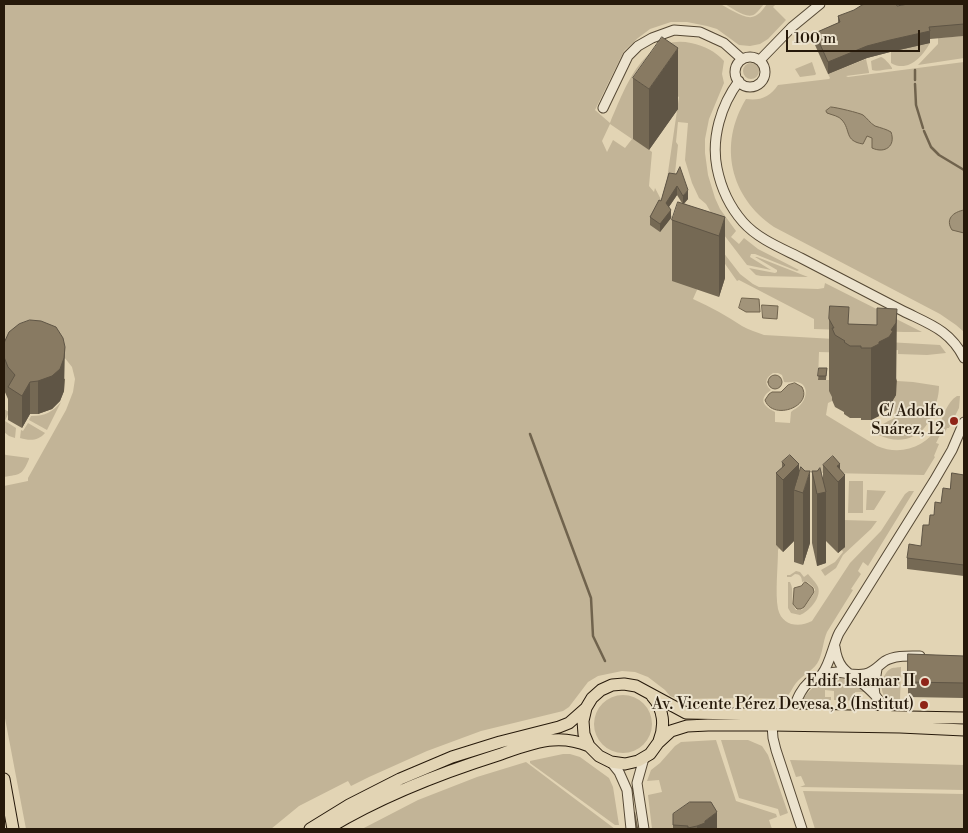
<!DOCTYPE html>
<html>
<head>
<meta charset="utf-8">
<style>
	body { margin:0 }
	#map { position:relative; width:968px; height:833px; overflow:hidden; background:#e2d4b4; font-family:"Libre Bodoni",serif }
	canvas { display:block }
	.frame { position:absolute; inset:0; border:5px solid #26190a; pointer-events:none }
	.scale { position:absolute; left:786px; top:30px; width:134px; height:22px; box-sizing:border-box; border:2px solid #26190a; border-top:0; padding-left:6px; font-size:15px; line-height:18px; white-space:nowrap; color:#26190a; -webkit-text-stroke:4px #ece3ce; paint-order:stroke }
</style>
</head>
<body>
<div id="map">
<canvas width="968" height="833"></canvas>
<div class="frame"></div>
<div class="scale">100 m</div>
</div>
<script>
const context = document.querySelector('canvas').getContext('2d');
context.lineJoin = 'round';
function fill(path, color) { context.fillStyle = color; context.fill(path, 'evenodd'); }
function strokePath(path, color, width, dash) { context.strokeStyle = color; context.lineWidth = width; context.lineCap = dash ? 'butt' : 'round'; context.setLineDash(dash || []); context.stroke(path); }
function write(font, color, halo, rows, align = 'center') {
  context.font = font + ' "Libre Bodoni",serif'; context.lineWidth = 4; context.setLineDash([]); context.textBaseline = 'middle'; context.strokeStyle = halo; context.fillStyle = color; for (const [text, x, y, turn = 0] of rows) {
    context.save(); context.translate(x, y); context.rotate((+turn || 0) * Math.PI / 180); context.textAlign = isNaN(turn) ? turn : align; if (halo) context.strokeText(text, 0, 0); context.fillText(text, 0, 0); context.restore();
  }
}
const green = new Path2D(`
	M4 4H720C729 8 746 21 755 16 760 14 764 8 767 4H776L773 7 786 20 768 39 760 44 750 46 739 45 717 29 707 26 687 22H671L650 29 638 38 624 51 595 110 610 123C625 89 643 33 691 43 705 46 715 51 724 61L722 74 724 83 709 119 705 139V153L708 175 715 198 720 209 736 231 731 237 739 244 744 238 758 249 799 270 797 271 755 254H751L750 257 771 270 747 265 711 218 710 211 706 204 699 198 692 183 685 160 688 123 678 122 676 142 678 145 675 173 679 177 669 181 667 179 679 97 661 86 633 138 652 152 649 186 654 192 655 188 667 211 677 222 697 290 693 299C711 307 727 316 742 326 749 330 757 332 764 335L940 345 946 353 927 355 898 354V350L856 353 819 352 818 380H830L834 400 828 403 826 415 877 446C900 456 926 448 939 425 944 415 947 402 957 396H960L959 408 949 428H947L944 435 941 433 936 443 939 444 934 456 935 457 924 475 781 472 780 517 776 545 779 548 778 550C778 567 775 593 778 609 782 626 799 628 812 621L850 563 881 531 905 494 909 491H914L868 566 863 562 858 571 861 574 851 589 853 590 827 632C823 641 823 651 819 660 815 670 802 675 796 683 792 688 790 695 784 699L747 698 678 699 670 696 665 690 648 677 635 672 622 671 598 676 588 682 569 707 563 711 481 731 427 751 369 777 351 786 348 781 299 806 271 829H26L4 713V486L28 481V478L66 410 73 392 75 379 72 367 64 357 32 342 4 353ZM610 124 632 139 625 148 613 140 607 152 602 141ZM773 373H778L782 375 784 382C789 383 796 380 800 383 809 387 806 399 801 404 798 408 794 409 791 412L790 423 775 422V412C763 406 758 399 771 390 764 384 765 378 773 373Z
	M725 4H764C761 7 759 11 755 14 747 20 732 8 725 4Z
	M964 36V58L918 65 938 44V38Z
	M930 43C922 57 908 73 891 63V51Z
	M881 57C884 58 890 64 892 68V69C886 69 877 72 872 70L871 61Z
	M866 59 869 72V73L846 76 848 77 964 62V332L956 325 940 314 774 227C730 197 718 145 746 99 760 101 770 97 778 85L829 79 830 78 828 74Z
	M812 62 816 74 815 75 800 77 795 69Z
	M743 71a8 8 0 1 1 16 0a8 8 0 1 1-16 0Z
	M685 203 740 274 753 284 759 287 818 289 824 288 825 283 922 332H904L814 329V319L739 280 737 281 683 204Z
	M755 257H757L808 277 761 276 756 275 749 268 775 273 777 272V270Z
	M897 381 913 382 939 386C939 395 937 401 934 409 931 415 930 421 925 427 914 441 895 443 879 435 876 425 886 423 894 418L895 405 891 402 896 390Z
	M61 402 47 430 29 420 31 416C46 416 52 412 61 402Z
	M4 409 9 412 5 421 16 428 15 438 9 436 4 432Z
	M28 423 45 433C38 441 30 441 20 438L21 430 23 431Z
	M4 454 6 455 29 458V459C22 476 20 474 4 477Z
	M849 481H863V513H848Z
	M867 490 886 491 874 510H866Z
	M843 520 877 521 871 529 843 555 836 568 825 576 821 570 835 562 843 552 842 550Z
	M796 571 800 572 804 577 808 574C811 578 816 582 818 587 822 598 808 612 800 615L791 613 788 608V582H790C795 591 789 601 796 610H802L815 592V589L809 583 805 581 802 582C802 577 800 574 795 574L791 577H787V575H790Z
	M901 667 900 701C896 701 891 701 888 699 877 693 882 672 892 668 893 668 900 667 901 667Z
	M840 678C852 682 857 682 865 692H855V698H861V701L834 700V691L825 690V697H831V700L803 699C814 684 821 680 840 678Z
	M594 724a29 29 0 1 1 58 0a29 29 0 1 1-58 0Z
	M716 740 736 801 776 814 777 817 769 820 772 829H652L648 795 662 792 659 780 647 781 651 770 660 763 675 746 681 742Z
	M721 740H748L762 746 768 755 788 813 780 816 778 809 739 798Z
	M563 754H570L580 757 609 778 613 787 619 825H615L530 763V761Z
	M790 760 964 765V790L800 787 805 785 801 776 796 777Z
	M526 762 615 829H362L418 800 477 777Z
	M803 791 964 794V829H815Z`);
const water = new Path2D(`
	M831 107C835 107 860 113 863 115 867 118 870 123 875 126 881 128 886 129 891 132 896 146 885 154 872 148V138L867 136 863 144C844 141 851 130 842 120 839 116 832 115 827 113L826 111Z
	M964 210V233L952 230C945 219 953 212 964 210Z
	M742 298 759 299 760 312H746L739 308Z
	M762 305 778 306 777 319 763 318Z
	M768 382a7 7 0 1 1 14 0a7 7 0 1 1-14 0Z
	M795 383 802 387C813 407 772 421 765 400L769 394 772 392H781L788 385Z
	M805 582 807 583 813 588 814 592 804 607 801 609H797L793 604 794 589V588L801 586Z`);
const stream = new Path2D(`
	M915 80V70
	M915 84 916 105 923 128
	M924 131 931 147 939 155 964 170
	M530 434 591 598 593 636 605 661
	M634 813 637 829`);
const minor = new Path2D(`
	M735 72a15 15 0 1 1 30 0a15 15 0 1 1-30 0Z
	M760 60 792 27 820 4
	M739 81C721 105 711 138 717 168 721 188 729 206 743 222 758 239 781 248 801 258 835 276 869 293 903 311 929 324 950 330 964 358
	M603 108 628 56 638 46 652 38 674 30 700 32 724 43 742 59
	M835 647C838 669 847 672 863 684 867 687 871 691 875 695
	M877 669 874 687 875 695 884 707 889 717
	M821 675C826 674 832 672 837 672 847 673 855 676 865 674 874 672 878 666 885 661 895 655 909 656 920 656
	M791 714C796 703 799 691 808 683 812 679 819 678 822 674 830 664 833 645 839 633L934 481 952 450 964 422
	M772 725 773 738 776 750 802 829
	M611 762 619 772 627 790 631 829
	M644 829 637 783 644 758`);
const major = new Path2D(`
	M652 696C664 709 665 726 659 741
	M586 708 583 721 584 734 589 746 599 756 611 762 625 764 638 761 650 754 658 743 671 731 687 726 708 725H772L900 727 964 730
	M4 779 13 829
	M310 829 349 805 400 779 452 757 500 742 559 727 569 723 586 708 592 698 601 690 612 685 624 684 636 686 686 713 964 718
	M327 829C381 796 438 774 498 755 515 749 535 741 553 740 566 739 577 741 589 746`);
const wall = new Path2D(`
	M964 4V36L930 39V43L890 52 867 58 828 74 815 45V33L838 23V16L897 6Z
	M633 78 678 109 649 150 633 139Z
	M669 173 688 199 684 204 725 217V278L719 297 672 281V220L682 203 677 195 669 207 671 218 660 232 650 225V217L661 201Z
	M829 319 849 324 877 325 897 381 896 395 893 400V403L889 409 879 414V416L871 420H861V418H850L844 414V412L835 407 832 400V397L829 391Z
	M4 357 65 379 64 391 60 401 52 409 38 414H30L22 428 8 420V399L4 390Z
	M819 368H827L826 380H818Z
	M782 462 799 474 801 467 810 543 803 565 794 562V541L783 552 776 545V473L782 468Z
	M823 465 840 470 845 547 838 553 826 541V563L817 566 812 543V471L823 478Z
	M964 475V576L907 569V558L921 546 929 525 941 503 950 489Z
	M908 654 964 656V698L908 697Z
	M673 814 717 829H673Z`);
const shadedWall = new Path2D(`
	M930 31V43L890 52 867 58 828 74V62L867 46 890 40Z
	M678 48V109L649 150V89Z
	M677 186V195L666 211V203Z
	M688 190V199L683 204V196Z
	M671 210V218L660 232V224Z
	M725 217V278L719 297V236Z
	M897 309 896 395 893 400V403L889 409 879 414V416L871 420V348L879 342 891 330Z
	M65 347 64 391 60 401 52 409 38 414V381Z
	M30 382V414L22 428V396Z
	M799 464V492L794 490V541L783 552V480Z
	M840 464V480L845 475V547L838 553V482L837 466Z
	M810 471V543L803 565V493Z
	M826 492V563L817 566V494Z
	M717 812V829H697V826L705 821Z`);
const building = new Path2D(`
	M867 4H897V6L908 4H964V24L929 27 930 31 890 40 867 46 828 62 815 33 840 22 838 16 854 10 862 5Z
	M662 37 678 48 649 89 633 78Z
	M680 167 688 190 683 196 677 186 666 203 671 210 660 224 650 217 659 200 661 201 669 173 676 174Z
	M678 202 725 217 719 236 672 220Z
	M830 306 849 307 848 324 877 325V308L897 309 896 323 891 330 893 331 889 337 879 342V344L871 348H861V346H850L844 342 845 341 835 335 832 328H834L829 319Z
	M30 320 41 321 56 327 63 338 65 347 64 358 60 369 52 376 38 381 30 382 22 396 8 387 15 375 8 367 4 357V343L9 332 19 324Z
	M819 368H827L826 376H818Z
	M790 455 799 464 783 480 776 473 785 465 782 462Z
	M833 456 840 464 837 466 845 475 838 482 823 465Z
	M801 467 805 471H810L803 493 794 490Z
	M820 468 826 492 817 494 812 471H817Z
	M952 473 964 475V565L907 558 909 544 921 546 923 525H929L930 515H934L935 502 941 503 943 488 950 489Z
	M908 654 964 656V683L908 682Z
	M690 802H711L717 812 705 821V823L697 826 688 828V826L673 825V814Z`);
const markers = [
	[954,421,5,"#8f2418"],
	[925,682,5,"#8f2418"],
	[924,705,5,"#8f2418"]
];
const poiNames = [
	["C/ Adolfo",944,412],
	["Suárez, 12",944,430],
	["Edif. Islamar II",915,682],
	["Av. Vicente Pérez Devesa, 8 (Institut)",914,705]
];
fill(green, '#c2b497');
fill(water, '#a2947a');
strokePath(water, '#70634d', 1);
strokePath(stream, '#70634d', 2.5);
strokePath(minor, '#554834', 11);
strokePath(major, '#26190a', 13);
strokePath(minor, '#ece3ce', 9);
strokePath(major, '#e2d4b4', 11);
fill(wall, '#756954');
fill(shadedWall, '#5f5545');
fill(building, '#887a62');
strokePath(building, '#5f5545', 1);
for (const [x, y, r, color] of markers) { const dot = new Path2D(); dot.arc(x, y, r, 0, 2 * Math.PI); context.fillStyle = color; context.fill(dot); strokePath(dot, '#ece3ce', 2); }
write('16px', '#26190a', '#ece3ce', poiNames, 'right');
</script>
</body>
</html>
